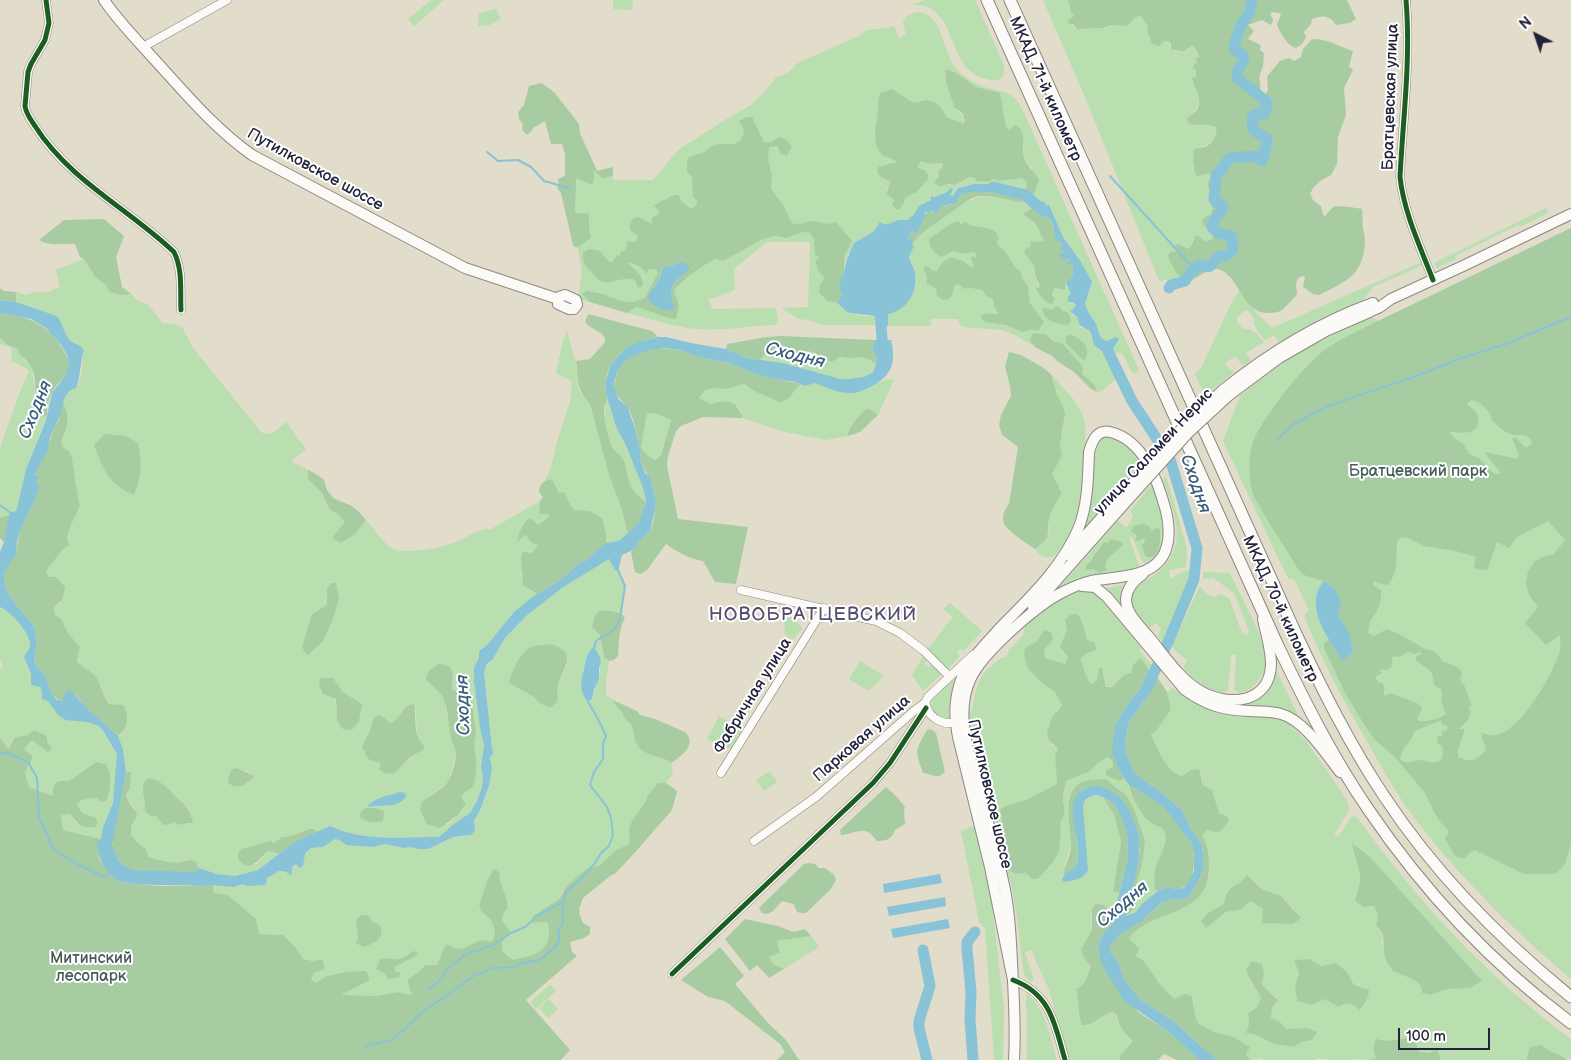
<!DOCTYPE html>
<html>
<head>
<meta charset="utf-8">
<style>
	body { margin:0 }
	#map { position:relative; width:1571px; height:1060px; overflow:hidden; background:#e2dcca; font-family:"Balsamiq Sans",sans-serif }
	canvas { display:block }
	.north { position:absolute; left:1511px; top:10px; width:50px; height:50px; -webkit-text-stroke:4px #fff; paint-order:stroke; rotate:319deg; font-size:14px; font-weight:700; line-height:20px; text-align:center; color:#22223b }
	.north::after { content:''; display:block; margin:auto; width:18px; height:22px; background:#22223b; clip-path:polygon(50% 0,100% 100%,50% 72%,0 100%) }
	.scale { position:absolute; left:1398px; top:1028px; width:92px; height:22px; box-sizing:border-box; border:2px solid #22223b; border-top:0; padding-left:6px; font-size:15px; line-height:18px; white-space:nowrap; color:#22223b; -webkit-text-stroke:4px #fff; paint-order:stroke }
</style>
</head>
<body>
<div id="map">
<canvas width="1571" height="1060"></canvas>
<div class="north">N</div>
<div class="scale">100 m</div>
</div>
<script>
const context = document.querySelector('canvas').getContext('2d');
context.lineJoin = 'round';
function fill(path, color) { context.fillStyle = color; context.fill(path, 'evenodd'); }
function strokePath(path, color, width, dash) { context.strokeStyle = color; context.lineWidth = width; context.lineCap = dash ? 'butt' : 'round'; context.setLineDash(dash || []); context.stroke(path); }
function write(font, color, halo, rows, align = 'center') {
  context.font = font + ' "Balsamiq Sans",sans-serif'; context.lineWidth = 4; context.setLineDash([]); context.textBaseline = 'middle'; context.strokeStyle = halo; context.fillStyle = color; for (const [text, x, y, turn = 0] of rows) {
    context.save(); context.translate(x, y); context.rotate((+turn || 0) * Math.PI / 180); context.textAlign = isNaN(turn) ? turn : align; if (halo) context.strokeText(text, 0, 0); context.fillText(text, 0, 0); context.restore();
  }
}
const green = new Path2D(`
	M431 0H444L414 26 408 19Z
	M613 0H633L632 10 613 9Z
	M924 0H975L1004 65C1005 71 1005 78 997 80 992 81 986 79 982 78 953 66 956 34 937 13 930 6 922 5 912 5Z
	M1043 0H1068L1070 8 1075 16 1068 21 1077 29 1103 28 1111 25 1125 26 1130 24 1134 18 1142 16 1149 26V40L1169 41 1171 50C1180 53 1184 51 1190 46 1203 52 1196 66 1196 77H1192C1194 91 1207 103 1191 114L1192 125C1203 126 1204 122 1216 127 1219 141 1204 147 1193 150L1194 161 1193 167 1197 175 1210 173 1211 177 1207 184C1213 194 1215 202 1211 214L1205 217 1206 228 1211 232 1213 237 1211 240 1205 241 1193 239 1191 246 1188 249 1179 244 1175 245 1178 252 1171 262 1180 276 1173 279 1159 281 1087 102Z
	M496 9 501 19 490 25 478 26 479 13Z
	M918 12C944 14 942 53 957 70 967 80 982 87 995 90 1001 91 1008 92 1013 97 1018 101 1021 107 1024 113L1139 370 1133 374 1122 353H1114V346L1119 340 1104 341C1099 335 1098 328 1095 322 1091 316 1087 311 1085 304L1091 286 1090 279 1081 262 1063 237 1048 205 1047 207 1044 201 1034 203 1035 206 1023 214 1036 224 1044 241 1038 242 1032 241 1031 246 1025 249C1026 257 1033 260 1035 267 1037 274 1034 278 1040 286L1036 288 1041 297H1054L1052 292 1056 288 1060 290 1065 289 1066 282 1068 283 1071 294 1068 296V302H1073L1076 305 1074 308 1071 310 1072 314 1077 317 1080 327 1090 331 1091 338 1096 347 1105 355 1117 378 1102 391 1097 392V390L1082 372 1081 364 1062 343 1053 341 1050 337 1042 333 1037 334 1032 343 1035 347 1015 335 1002 330 963 327 960 325 958 319H931V325L927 326H888V314C904 304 924 291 914 268 913 264 910 262 909 257L914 246 912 244C923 230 967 196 985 196 1000 195 1015 201 1031 199L1035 191 1032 168 1025 160 1023 156 1024 146 1012 127 1009 130 1006 127 1001 101 969 83 953 72 947 70C942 84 949 88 954 100 955 103 956 109 958 111 961 115 963 115 965 121L963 124 947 117 940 106 926 100 914 103 892 89 890 158 897 162 895 164 887 180 890 183 886 190 887 195 894 200 897 209 902 206 905 198 917 192 925 183 916 168 921 161 935 164 943 163 942 168 938 173 936 184 955 185 969 177 975 178 980 182H988L995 179 1021 178 1026 181 1027 186C1022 194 1016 191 1008 190L1007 186C993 184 970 182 958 188L954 196 950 195V193L952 190H947L945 193 935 197 932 196 931 200 908 220H899L888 225 878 224 873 232 848 255V260L846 262 844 234 836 222C823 226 823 222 812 221 803 220 805 226 792 223L790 218 657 271 658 273 641 308 651 310 667 318 679 306 674 290C687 277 699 267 716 259L723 261 763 239 776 236H794L803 232 811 233 814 239 815 255 819 256 815 261 819 272 825 278 831 302C840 303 841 309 848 312 854 315 870 317 877 316L876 325H822L808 320 799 319 781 308 808 307 810 242H767L734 269 735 290 708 300 713 309 776 308 778 321 775 325C748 326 723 331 696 329 673 327 649 318 627 313L628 312 578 299 582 272 574 227V175L593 161 597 171 613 167V180H653L678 150 736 113C753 107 766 91 777 76 786 76 790 71 796 64L863 34 864 31C876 27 881 31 894 26L899 38 906 35 903 22C907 16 910 13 918 12ZM954 222C969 228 983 226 998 234L999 238 997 242 999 246 1006 252 1015 267 1021 272 1022 278 1028 286 1030 303 1044 322 1038 331 1031 330 1022 332 1012 327 1000 324 986 313 999 314 994 307V300L985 295 982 290 970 288 964 289 959 284 954 286 953 289H936L926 283 927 277 923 270 937 271 951 257 971 268 975 266 971 257 977 259 974 251 964 254 953 251 938 255 929 246V238C938 234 947 229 954 222ZM1044 307 1048 310C1054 310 1058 305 1063 311L1055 323 1046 318Z
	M1546 208 1548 213 1520 227 1518 225 1455 256 1456 259 1437 268 1434 263Z
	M1571 218V221L1439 283V282Z
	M1571 228V979C1525 940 1481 898 1441 851 1423 829 1404 806 1390 781 1382 769 1376 757 1369 745 1345 703 1322 661 1304 616L1309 610 1294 579H1289L1279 560 1223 441 1240 396 1262 378 1300 351 1371 317 1379 321Z
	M84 259 96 278 106 285 115 295 131 294 138 301 149 305 162 323 174 324 182 327 193 348 262 433 271 434 286 422 306 449 291 461 308 470V479L322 493 330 510 339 515 356 533 366 520C373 528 384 544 393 549 406 555 446 547 459 541 469 536 479 528 491 529L540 501V504L550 513 549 517 538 525 528 518 518 541 526 535 538 545 522 570 521 577 530 591 537 594 514 612 487 645 481 650 479 658 474 667V682L480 728 484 745 481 767 483 776 482 787 477 801 470 813 455 823 439 837C404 837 363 842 330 826L317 832 314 829H309L291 836 282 837 274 843 238 858 245 865H255L269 851 279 854 258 870 235 876 215 875 214 873 199 868V865L186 860C179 863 154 862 149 856 142 849 138 841 131 835 133 826 134 817 134 807 121 798 129 796 130 785 130 780 130 777 131 772H126L123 749 118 736 121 735 122 705 109 704C102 696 103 685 96 677 90 671 82 668 77 661L80 647C76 643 70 635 67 631 62 623 65 621 55 615L54 608 60 603 46 571 63 548 69 545 67 538 71 525 80 506 76 485 72 457 69 451 63 447 61 441C68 429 71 414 62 402 64 399 65 395 68 392 71 389 75 389 77 385 84 375 81 362 84 350 80 344 76 345 71 341 64 335 63 323 57 316L16 302V292L26 295 36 292H49L53 289 60 288 56 270ZM339 599 333 619 323 641 312 614ZM439 663 453 674 452 689 467 695 476 735 474 745 476 759V774L475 782 472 788 466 791 461 797 466 803 458 815 447 825 422 802 447 783 450 777 456 753 451 738 450 723 447 716 445 701 429 672ZM333 678 343 692 362 704 337 721ZM403 709 416 710 417 736 420 742 415 753 405 762 402 767 368 759 362 747 370 730 374 717 380 715 391 723C398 720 400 717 403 709ZM246 771 254 775 246 785 228 779 230 774ZM149 778C165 780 168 792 178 799 182 802 184 803 187 807 189 810 190 815 192 818L188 823 179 825 175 822 166 825C162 821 159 817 153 815 150 814 148 814 146 811 144 808 146 803 145 799 142 791 141 783 149 778Z
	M1422 262 1423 265 1373 287 1363 300 1330 314 1279 342 1274 335 1265 340 1256 329 1257 328 1254 325V318L1248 311H1244L1237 317V322L1243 329H1250L1253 332 1254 331 1264 342 1246 353 1251 360 1243 366 1235 356 1225 363 1230 370 1235 371 1205 396 1195 374 1202 366 1228 310 1239 290H1240L1257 314 1272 328Z
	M567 331 576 364 578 388 583 396 590 404 609 475 622 510 628 534C621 540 615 542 606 543V533L590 511 574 510 570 504 568 499 559 493 552 479 545 481 551 467 557 442 570 401 572 381 556 373 562 344Z
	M0 338 8 345 18 349 23 359 31 366 37 399 35 405 39 417 47 415 27 466 16 511 10 513 9 516H5L0 518V448L18 397 29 370 12 361 11 348 0 344Z
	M776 350 794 357 803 351 813 352 821 358 860 357 870 360 876 364C866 394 812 372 791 365 781 362 770 361 760 360L767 352Z
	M1051 374C1062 387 1078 401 1083 417 1089 435 1082 494 1077 513 1072 528 1055 577 1035 549L1040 546 1049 532 1048 522 1051 512 1062 493 1052 474 1062 456 1060 445 1064 424 1062 404 1057 395Z
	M891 379 894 380 878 415 868 408C861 412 849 428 848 436L826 440 781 431 743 418 739 408 721 401 711 404 699 398 705 390 715 388 725 389 745 384C758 396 772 397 789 398L800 384 805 386 815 383C831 390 848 397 865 389 875 385 881 380 891 379Z
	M607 399C610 409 613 420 617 429 628 452 642 476 646 502 626 486 631 484 625 463 623 457 615 454 612 448 606 437 602 411 607 399Z
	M647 413 658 414 671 420 661 455 655 460 647 455 641 446Z
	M1105 436C1119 439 1134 449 1141 462L1084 529 1097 443 1099 439Z
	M1166 476 1187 548 1186 567 1169 570 1170 579 1182 572 1190 571 1188 581 1162 642 1158 636 1161 629 1156 623 1150 628C1144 622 1137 615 1133 607 1124 586 1146 582 1157 573 1166 566 1173 555 1176 544 1180 522 1169 499 1163 479Z
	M1152 484C1159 506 1172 535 1157 556 1154 560 1150 563 1144 563L1142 561 1132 536 1129 538 1139 565 1135 571 1073 582 1059 588 1118 521 1125 527H1127L1133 517 1130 511ZM1137 525 1150 529 1152 531 1155 530 1160 532 1161 537 1144 552 1143 543 1145 541 1144 538 1135 537 1137 535ZM1112 539 1122 542 1113 554 1108 558 1105 567 1094 569 1089 563 1091 561 1099 547Z
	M609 559 617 572H618C629 587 622 597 621 613L617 611 595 616 592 627 600 635 604 657 609 661 606 680V695L613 700 615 705 622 712 624 718 632 725 635 741 651 755 667 760 671 763 673 773 666 783H658L648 795 645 802 632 821 630 844 616 850 600 865 585 870 562 892 559 899 533 916V923L547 922C552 933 548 947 537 953 530 957 521 957 514 960L507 956 502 950V942L507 938C504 926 499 918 508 908 508 899 503 888 499 880L489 875 486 890 479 905C482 915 488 915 492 922 494 926 495 932 495 936L491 942 461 949H453L447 945 443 950 437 965H425L420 971 407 980 413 995 398 992 376 996 340 995 370 980 366 972H346L326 976 315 983 311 979 314 973 313 961 303 959 296 948 283 935 259 934 214 893 213 885 242 884 247 886 265 884 267 878 279 871H284L286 873H292V868L297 865 311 848 323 847 335 839 351 844 373 847 385 844 401 848 411 846 419 849 430 848 453 837 467 836 475 831C472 817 483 806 487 794 492 779 492 772 490 758L494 753 492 749 484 672 485 669 500 648 505 638 526 616 562 588ZM550 644 567 665 558 686V694L550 708 539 703 534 697 509 683 514 668 522 654 534 646H542ZM596 652 600 657V673L592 699 582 676 585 665ZM368 916 373 922 380 925 356 943 358 936 356 920ZM409 953 414 957 394 967 396 972 388 979 385 974V958C394 960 403 961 409 953Z
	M1203 572 1230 573C1241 597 1261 630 1265 655 1268 673 1255 690 1239 693L1234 689 1236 655H1231L1228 690 1223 693C1206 690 1194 680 1183 668L1187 660 1177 652 1172 646 1200 586C1204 592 1207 595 1215 597L1220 594 1229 598 1242 633 1247 635 1249 631 1234 593 1213 578 1203 579Z
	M1123 585 1121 593V607L1106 588Z
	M1084 590H1091L1108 603 1142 648 1139 650 1153 667 1150 672 1141 659C1134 669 1120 686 1107 687L1102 668 1097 681 1091 684C1085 677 1084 668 1080 659L1086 654 1096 650 1087 640 1081 619 1067 624 1066 636 1060 647 1068 657 1065 664 1045 658 1044 651 1049 645 1044 630 1037 641 1031 644 1028 669 1043 684 1055 692 1062 705 1059 711 1053 715 1052 745 1058 749 1055 755 1057 784 1026 800 1005 806 1000 811 1008 861 1016 874 1026 873 1032 879 1043 873 1053 862 1061 833 1060 824 1065 813 1063 801 1064 790 1066 781 1089 772 1098 763 1108 757 1113 763 1119 781 1124 779 1129 785 1130 792 1137 804 1149 821 1162 827 1165 833V848L1158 861 1155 890H1159L1142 904 1136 912 1126 916 1137 899 1135 889 1142 865 1145 841 1116 786 1069 797V817L1071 846 1064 866 1088 870 1082 806C1087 796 1093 794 1103 797L1114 815 1121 841 1113 890 1119 893 1114 922 1109 918 1091 916 1092 930 1081 949 1083 956 1091 967C1085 978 1089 983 1076 990 1081 1001 1077 1013 1082 1024 1096 1025 1101 1014 1113 1012L1117 1015V1022L1134 1041 1120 1056V1060H1069L1049 990 1031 950 1025 952 1034 980 1031 982 1024 975C1019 939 1016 886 1001 854L970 742 967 711 972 710C974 698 977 680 986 671 991 666 997 662 1002 657L1004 658 1009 653 1008 651 1023 635 1025 626 1047 605 1072 593Z
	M950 603 982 631 964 651 960 649 957 653 960 656 948 669 927 650 953 617 943 609Z
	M0 607C10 611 28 630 30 643 31 649 26 652 24 657L31 674V684L34 686 40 687 42 692V699L48 700 58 715 65 719 87 722 99 726 116 752 118 757 113 803 103 827 101 839 63 830 61 815 70 814 76 823 96 818 83 813 77 806C80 794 96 798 106 801L111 787 106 764 96 762 69 781 60 780 54 796 29 787 25 772 23 749 32 740 48 751 52 748 47 741 28 735 15 737 7 749 0 738V668L3 666 0 660Z
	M787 614 803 628 792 640 785 634 784 617Z
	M924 655 926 661 925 664 929 667 931 665 942 674 923 691 912 675Z
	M860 661 884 676 868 691 849 679Z
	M1276 670 1299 717C1283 707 1265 706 1246 706 1264 696 1271 693 1276 670Z
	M954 677 949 705V718C943 718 939 718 935 713 924 698 945 685 954 677Z
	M1173 688 1196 703 1221 714 1266 717 1279 719 1288 723 1306 741 1347 800 1349 810 1334 835 1338 837 1352 816 1357 817C1417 901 1488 978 1571 1039V1060C1568 1059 1564 1056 1560 1055 1549 1050 1538 1054 1526 1056V1060H1441L1437 1048 1429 1053 1419 1052 1406 1038 1386 1041 1376 1058 1370 1060 1356 1059 1355 1060H1330L1318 1058 1317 1060H1263L1261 1058 1251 1060 1246 1055 1250 1047 1234 1037 1214 1032 1198 1023 1195 1015 1192 996 1185 994 1174 999 1159 983 1144 961 1136 955 1129 938C1156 906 1212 919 1209 861 1208 853 1208 842 1202 836L1207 830 1220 833 1227 816 1219 813 1212 791 1203 785 1202 776 1191 770 1182 776C1166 773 1157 747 1151 734L1171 709 1167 692ZM1352 843 1370 857 1481 982 1470 988 1450 989 1440 991 1431 995 1422 993 1420 984 1412 979 1393 971 1382 943 1383 933 1376 925 1378 915 1374 906 1363 907 1355 901C1357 892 1362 882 1360 872 1358 862 1352 854 1352 843ZM1255 881 1262 889 1281 896 1295 910 1263 923V909L1251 901 1240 910 1226 912 1206 928 1208 913 1225 904 1241 882ZM1309 959 1321 966 1336 963 1347 972 1354 985 1369 990 1353 1003 1325 999 1312 1005 1297 1001 1295 987 1299 973 1294 960ZM1264 974 1262 985 1278 999 1272 1008 1271 1018 1280 1022 1286 1030 1308 1028 1312 1040 1302 1042 1294 1047 1274 1044 1256 1035 1246 1033 1249 1024 1248 1013 1257 1007 1261 998 1256 988 1249 980Z
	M719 716 728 721 727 724 741 731 731 749 718 742 716 744 707 739Z
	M770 771 777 782 764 791 756 780Z
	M974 826 990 886 992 905 1004 1009 1003 1060H994L985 929 979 922 961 831Z
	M811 936 819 947 784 969 773 964 769 955 780 953 777 941Z
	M550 984 556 991 536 1009 530 1002Z
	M1026 994C1044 1002 1052 1042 1057 1060H1027Z
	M549 999 558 1009 548 1018 539 1008Z`);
const forest = new Path2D(`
	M1068 0H1347L1356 19 1350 23 1336 25C1330 15 1322 15 1312 19L1311 24 1304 32 1306 37 1302 44 1296 48C1288 46 1279 32 1277 24L1281 15 1279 13 1272 12 1270 14 1273 20 1271 25 1262 20 1248 25 1254 31 1248 39 1261 45 1260 50 1264 53 1263 66 1259 78C1263 88 1256 94 1262 105L1268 89 1267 77 1269 74 1280 61 1289 58 1294 61 1301 57 1303 49 1312 39C1330 39 1337 46 1353 51L1349 66 1353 70 1344 88 1346 115 1338 137 1337 164 1331 175 1320 181 1313 188 1310 194 1313 200 1321 206 1324 217C1327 214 1330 210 1333 207 1335 205 1357 208 1362 209 1363 216 1362 222 1363 229 1364 233 1365 236 1365 240 1364 275 1347 281 1319 295L1313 294 1303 287 1305 277 1303 276 1298 278 1296 284 1297 293 1296 296C1291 300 1287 306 1282 310 1277 313 1273 313 1267 313 1242 312 1241 280 1221 270 1201 261 1188 307 1168 256L1170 252 1178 251 1175 245 1179 244 1188 249 1191 246 1196 235 1205 241 1211 240 1213 237C1211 230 1204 228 1202 221L1205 217 1211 214 1213 208 1210 204 1214 198 1207 184 1211 177 1210 173 1197 176C1192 168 1194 160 1193 150 1197 148 1200 148 1205 147 1212 144 1218 135 1216 127 1204 122 1199 127 1189 124L1187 119C1190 115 1194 113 1197 110 1204 100 1193 87 1192 77H1196V71L1193 68 1194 64 1197 63 1196 58 1199 57C1197 52 1196 48 1191 46L1184 51 1171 50V45L1169 41H1164L1159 46 1152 44 1147 30 1148 26 1141 16 1134 18 1130 24 1125 26 1111 25 1103 28 1077 29 1073 24H1069L1068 21 1074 16 1071 12Z
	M946 69 956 73 976 87 1000 93 1006 127 1009 130 1015 125C1028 130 1021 147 1024 157 1025 163 1035 173 1039 180L1035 191 1031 199 1020 202 991 196H978L970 199 930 227 918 237 912 244V239H909L908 236 911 232 914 231 915 233 920 228 927 211 937 212 942 206 951 205C954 201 958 196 963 193 976 187 996 198 1008 190L1021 192 1027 187 1026 181 1021 178 997 181 995 179 988 182 976 181 975 178 969 177 955 185 948 184 940 186 934 183 938 177 939 170 942 168 943 163 930 164 921 161 917 168 924 170 928 175V179L917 192 905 198 904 203 899 209H896L892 205 894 200 886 194 890 182C884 177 875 177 878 167L897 162 890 158 883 156C870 142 877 125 878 109 878 103 878 99 880 93L892 89 914 103 926 100 933 102 940 106 947 117 963 124 965 121 963 114 954 107C952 94 943 84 946 69Z
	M541 83 554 92 579 124 580 133 597 171 613 167V176L603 178 594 171V178L592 185 576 178 575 213 589 214V228L591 238 578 247H575L573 245 561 193 557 188 559 185 558 179 565 176V154L562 144H551L545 121 533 128 532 131 527 135 522 130 523 124 519 119 518 112 524 105 529 86Z
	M747 117H752L764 142H771L779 137 786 140 792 146 787 156 780 153 778 146 769 147 768 159 772 176 771 189 783 205 792 223C805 226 803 220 812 221 822 221 825 226 836 222L852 241 845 255 844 274 841 284 842 296 837 303 827 301 819 292 820 284 825 278 819 272 815 261 819 257 815 255 814 239 810 233 803 232 787 238 776 236 763 239 723 261 716 259C699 267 687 277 674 290L679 306 676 319C662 318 650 310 636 307L627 313 590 302 582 294 587 291C592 292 598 293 603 294 619 300 627 306 645 298L658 273 656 269H649L647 274C641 267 637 263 628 263 634 270 643 274 643 285L640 288 637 286 635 280C624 275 608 287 599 280 596 278 593 273 590 271 584 265 583 261 583 253L589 249 600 251 609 262H612L617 255 620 256V253L622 251H625L627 247 626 244 628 241 635 242 638 236 631 231 629 226 634 218 639 217 652 224V218L660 213 654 205 674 195H679L681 201 691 209 697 205V201L693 196 692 177 687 172V159C693 154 699 155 706 151 708 150 710 147 712 146 726 140 741 152 744 130L739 121ZM681 262H684L689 270C677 279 666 287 673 303L653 287 658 282 662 269C668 265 674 266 681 262Z
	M1035 206 1044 213 1053 224 1055 238 1063 245 1070 261 1066 265 1073 263C1074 268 1071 272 1072 277L1066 282 1065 289 1063 290 1056 288 1054 289 1052 294 1055 299 1052 304C1044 303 1039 294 1035 287L1038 288 1040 286 1035 275V267L1024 252 1025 249 1031 246V241L1038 242 1044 241 1036 224 1023 214Z
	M104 219 124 236 116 257 122 287 131 294C124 296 115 295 109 291L106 285 96 278 84 259 80 257 75 244C63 243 50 247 39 240L64 220Z
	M959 221 961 225 965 222C975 230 996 224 999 238L997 242 999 246 1006 252 1015 267 1021 272 1022 278 1028 286 1030 303 1044 322 1038 331 1031 330 1022 332 1006 325 985 322 981 318C985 310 992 315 999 314L994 307V300L985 295 982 290 970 288 964 289 958 284 954 286 953 294 949 299 943 300 937 296 936 289 926 283 927 277 923 269 927 266 933 271H937L941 264 951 257 965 262 971 268 974 266 970 256 977 258 974 252 964 254 953 251 942 257C935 254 927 246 929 238 940 233 949 222 959 221Z
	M1571 228V844L1565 864 1557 873 1549 874H1524L1475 850 1469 853 1466 858H1459L1455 856 1445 839 1449 831 1441 823 1435 814 1425 793 1394 756 1375 740 1367 729 1345 693 1324 648V643L1330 639 1342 660 1349 632 1338 615 1333 587 1323 581 1304 575 1298 569C1286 548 1271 528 1260 507 1257 502 1253 496 1252 490 1248 475 1248 452 1255 437 1267 412 1304 365 1326 349 1333 344 1342 339 1349 335ZM1471 400C1481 402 1490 410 1492 421 1497 425 1503 431 1510 434 1519 437 1528 431 1532 443L1526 448 1516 438H1512L1519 455 1518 459 1485 452C1489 461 1497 466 1501 474H1496L1491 471 1479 458 1469 454 1463 443 1455 439 1449 432C1459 432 1479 437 1478 420 1478 417 1478 414 1476 412 1474 409 1470 407 1467 404ZM1548 521 1565 540 1553 555 1545 556 1535 561 1528 571 1526 583 1529 595 1538 607 1525 623 1546 645 1560 635C1560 640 1561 646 1560 651 1552 675 1525 724 1500 734 1495 737 1487 734 1481 733L1486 750C1478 760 1470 763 1458 757V750L1465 729H1459L1468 720 1471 712 1468 707 1472 705C1467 696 1467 687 1460 680L1462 674 1459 668 1442 661 1440 657 1434 651 1425 649 1401 635 1387 629 1374 636 1368 633 1370 621 1376 613 1381 600V590L1374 586 1373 581 1382 584 1388 585C1399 571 1396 557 1397 541L1402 537 1408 538 1424 546 1456 551 1476 557 1474 568 1487 570 1497 542 1509 548 1517 537ZM1408 652 1415 654 1419 652 1422 654 1415 657C1418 666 1428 666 1432 674 1434 678 1433 682 1435 686L1441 689 1442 693 1441 701 1446 714C1439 719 1427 722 1419 721L1417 718 1422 709 1419 704 1391 693 1384 696C1383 690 1387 687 1381 682L1378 684V680L1375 679 1376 676 1382 673 1379 669 1386 670 1391 668 1392 664V658L1394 656 1399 657ZM1441 720 1442 724 1447 726V730L1441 732 1443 736H1438L1437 742C1441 745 1443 747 1443 752 1443 769 1425 760 1418 760 1409 761 1407 766 1400 759 1401 748 1412 741 1415 731Z
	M0 288 4 291 16 292V302L0 300Z
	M1058 306 1063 311 1069 313 1071 321 1068 325C1057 324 1041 321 1043 307L1051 310Z
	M0 313C28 317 47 323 62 348 65 353 69 360 69 366 68 376 59 381 54 389 49 396 47 407 47 415L39 417 35 413C35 400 38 377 30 365 26 358 20 358 18 349L8 345 0 338Z
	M588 314 652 331 658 337C631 342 608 355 605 385 605 390 607 395 607 400 606 402 605 405 604 407 604 419 607 434 611 445 614 452 623 456 625 463 630 484 628 488 646 502L638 524 628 534 622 510 609 475 590 404C575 387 579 381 576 361L590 359 605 342V338C600 330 590 329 585 322Z
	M1033 333 1046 334 1053 341 1062 343 1081 364 1083 368 1082 373 1095 386 1097 392 1091 389 1074 372 1057 361 1052 356 1035 347 1030 340Z
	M1071 335C1082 338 1093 350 1084 361L1066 343V336Z
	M781 336 875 340 872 352 877 354 876 364 870 360 860 357 850 358 840 357 831 362 813 352 803 351 794 357 784 358 776 350 767 352 760 360 747 358 726 349 727 344 766 337Z
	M658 348 680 350 698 357 726 362 759 375 800 384 789 398 780 403C767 394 756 395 745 384L725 389 715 388 705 390 699 398 711 404C729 398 736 401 743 418L703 417 681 426 676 431 668 456 667 466 678 519 748 527 736 584 715 582 703 561C689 559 677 552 666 544L647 570 640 574 635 572 631 552C636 549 636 545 640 540 643 537 649 534 651 529 657 514 657 495 650 480 648 473 642 468 641 459 639 446 635 417 627 407 621 397 616 400 613 385 616 380 617 374 619 369 627 355 644 351 658 348ZM647 413 658 414 671 420 661 455 655 460 647 455 641 447Z
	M1009 352 1021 355 1042 367 1051 374 1057 395 1062 404 1065 414 1060 445 1062 456 1052 474 1062 493C1058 500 1053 507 1050 515 1045 532 1054 536 1035 549 1027 543 1002 529 1003 519 1003 513 1006 508 1009 504L1018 447 1002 435 999 425 1001 415 1011 396 1010 386 1005 366Z
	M62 402C71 414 68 429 61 441L63 447 69 451 72 457 76 485 80 506 71 525 67 538 69 545 63 549 46 571 49 577H56L65 587 63 598 54 608 55 615C65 620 62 623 67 631 70 635 76 643 80 647L77 661C82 668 91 670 96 677 102 685 102 696 109 704L123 705C130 716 128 727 118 736L86 707 83 703 75 694 60 701 53 696 44 673 38 668 34 661 37 643 34 626 18 607 8 593 4 581V573L10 561 15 556 20 531 40 488 36 481 38 477V475H35L37 469 47 451 54 427 59 420Z
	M868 408 878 415 860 432 848 436C848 428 861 412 868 408Z
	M105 434 126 436 138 443C142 464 142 475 134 495 109 485 103 469 94 445Z
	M308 470 316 474 324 480 327 490 333 498 352 506 359 512 366 520 356 533 341 543 332 538 345 522 339 515 330 510 322 493 308 479Z
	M552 479 559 493 564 492 570 504 574 510 590 511 602 518 606 533V543L585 561 577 564 562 579 537 594 523 585 521 558 523 552 532 553 538 545 531 542 526 535 517 542 520 531 528 518 533 520 538 525 549 517V514H539L540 501 543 497 539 492C540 483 543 481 552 479Z
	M5 516H9V518L4 542 0 538V518Z
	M1143 524 1149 526 1152 531 1157 528 1160 529C1161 540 1160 547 1154 557H1147L1145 555 1142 546 1145 541 1144 538 1138 541H1135L1137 535 1131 531 1134 526Z
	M1112 539 1121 542 1123 545 1108 558 1105 566 1107 569C1103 573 1097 574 1094 569L1087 570 1085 568 1091 561 1094 555 1104 542 1107 543Z
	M331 583H336L339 599 333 619 323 641 307 656 302 647 312 614 327 605V588Z
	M599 611C609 611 618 609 625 618 618 631 619 643 618 656L614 660 609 661 604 657 600 635 592 627 595 616Z
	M1077 614C1084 622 1084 630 1087 640L1095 643 1096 650 1086 654 1080 659C1084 667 1085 677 1091 684L1097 681 1099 668H1102L1106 687H1112L1124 675 1131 673 1133 665 1141 658 1150 672 1143 686 1131 699 1115 725 1120 773 1124 779 1119 781 1106 775V770L1113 767V762L1108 757 1098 763 1089 772 1066 781 1064 790 1063 801 1065 813 1060 824 1061 833 1059 851 1053 862 1038 879H1032L1026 873 1016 874 1010 871 1000 810 1005 806 1026 800 1057 784 1055 755 1058 749 1048 739 1047 732 1053 715 1059 710 1062 705 1055 692 1043 684 1028 669 1024 655 1025 648 1037 641 1044 630 1051 632 1053 639 1044 651 1045 658 1065 664 1068 657 1060 647 1067 630 1065 620 1070 615Z
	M550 644C580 652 562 669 558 686 557 690 558 697 557 702L550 708 539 703 534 697 509 683C511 672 522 648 534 646 539 645 544 645 550 644Z
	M439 663 450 667 453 674 452 689 471 697 476 735 474 745 476 759V774L475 782 472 788 466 791 461 797 466 803 458 815 440 828 427 824 420 810 422 802C429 796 441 790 447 783 452 776 456 761 456 753 455 748 452 743 451 738 449 727 448 705 442 696 438 689 431 685 426 679L428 672Z
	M1157 677 1167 692 1171 709 1157 730 1151 734C1157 747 1166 773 1182 776L1191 770 1199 769 1203 785 1212 790 1219 813 1227 816 1229 821 1219 833 1207 830 1202 836C1208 843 1209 856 1209 865 1210 919 1154 907 1129 938L1139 949 1136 956 1144 961 1159 983 1174 999 1185 994 1192 996 1195 1015 1198 1023 1214 1032 1234 1037 1250 1047 1246 1055 1251 1060H1217L1195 1041 1176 1023 1141 1000 1126 982 1116 958 1110 952V946L1121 934 1142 921 1161 903 1174 899 1183 900 1189 897 1200 878 1204 865 1202 845 1189 826 1182 810 1161 792 1142 779 1133 770 1126 751 1125 740 1129 722 1147 697Z
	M320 678H333L343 692 362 704 359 721 352 730 343 729 337 721 336 699 323 694 319 685Z
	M613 700 637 711 640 715 655 719 685 732C698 745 681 756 671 763L667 760 651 755 641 750 635 741 632 725 624 718 622 712 615 705Z
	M414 704C417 718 412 737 425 746L422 751C416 753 409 757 405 762 397 772 391 779 379 769L381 763 368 759 362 747 370 730 374 717 380 715 391 723C402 718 401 706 414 704Z
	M931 729 936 733 945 772 940 776C934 777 930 774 923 773 915 750 915 751 927 730Z
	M34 730 47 736V741L52 748 48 752 32 740 24 749 33 757 25 772 29 787 53 796C52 783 56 779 69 781L96 762 106 764C112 776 112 789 106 801L101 802 97 798C89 799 80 797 77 806L83 813 96 818 97 823 95 827C80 828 78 824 70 814L61 815 63 830 101 839 98 849 100 860 118 881 127 883 159 886 213 885 214 893 228 895 256 919 259 934 283 935 296 948 303 959 313 961 321 959 324 963V969L314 973 311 979 315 983 326 976 346 972 366 971 370 980 341 995 376 996 398 992 412 995 407 980 420 971 425 965H437L443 950 447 944C462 956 469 942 483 940 484 940 489 941 491 942L495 936C495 932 494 926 492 922 488 915 482 915 479 905 484 893 486 879 494 869L499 872C499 885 508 895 508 908L504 913 502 920 511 933 502 942V950L507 956 514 960C521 957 530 957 537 953 548 947 552 933 547 922L533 923V916L559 899 567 886 585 870 600 865 616 850 630 844 629 828 632 821 645 802 648 795 658 783H666L677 791 672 810 638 849 616 873 610 876 583 898 579 909 580 916 583 923 590 927V934L584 938 570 942 572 952 577 956 526 1000 570 1050 561 1060H0V738L8 749 15 737 28 735Z
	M236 768 255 776C247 784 239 791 228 783V779L232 769Z
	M126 772H131C130 777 131 783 130 788 128 793 125 794 127 799 129 806 136 808 137 816L132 825 131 835 141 846 145 848 149 857C157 860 171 863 179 862 186 861 189 859 196 861L199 868 196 873 134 870C121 866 113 855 112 842Z
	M149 778C161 780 168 788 176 797 179 801 184 802 187 808 190 812 192 818 193 823H188L178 825 175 822 166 825 162 824 156 816H151C149 815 146 813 145 810 144 807 145 804 145 801 143 793 140 783 149 778Z
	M1105 779 1126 795 1134 809 1145 841 1142 865 1135 889 1136 907 1126 916 1140 851 1137 830 1104 787 1092 786 1081 790 1073 808 1078 854 1076 866 1072 870 1064 874C1065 863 1072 853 1071 844 1071 822 1059 786 1089 780 1094 779 1100 780 1105 779Z
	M1129 785C1139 792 1152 798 1162 805 1168 811 1187 835 1191 843 1196 854 1196 883 1182 888 1177 890 1175 888 1170 888 1165 887 1161 891 1155 890 1154 882 1154 874 1156 866 1159 855 1168 846 1165 833 1163 826 1155 826 1150 822 1141 815 1131 796 1129 785Z
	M886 787 897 797 905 807C903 813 905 818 905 824L895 830C892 839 886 841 877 841 874 838 871 833 868 832 860 828 850 835 841 835L840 830Z
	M1103 797 1114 804 1121 817 1127 832 1128 858 1119 893 1113 891 1121 841 1114 815Z
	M365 808H375L384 811 383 821C374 823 367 823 360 817L361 812Z
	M309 829H314L317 832 296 841 279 854 269 851C258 858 250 876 238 858V853L242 849 270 841 274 843 282 837 291 836Z
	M1352 843 1370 857 1482 981 1470 988 1450 989 1440 991 1431 995 1422 993 1420 984 1412 979 1393 971 1387 962 1384 953 1383 933 1376 925 1378 915 1374 906 1363 907 1355 901C1357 892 1361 883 1360 874 1358 863 1353 854 1352 843Z
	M809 863 815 864 819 868H825L834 875 836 880 830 890 806 913C798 914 796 912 794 904L782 901 773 911 768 914 762 913 759 908 763 904 804 864Z
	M1247 875 1262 889 1281 896 1301 918 1293 924 1262 923 1263 909 1251 901 1240 910 1226 912 1206 928 1201 921 1208 913 1224 904C1228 882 1237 889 1247 875Z
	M1096 904 1104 905 1108 911 1109 918 1114 922 1102 935 1098 947 1101 963 1138 1012 1168 1031 1199 1060H1177L1164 1054 1158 1060H1120V1056L1133 1041C1125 1033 1118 1027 1117 1015L1113 1012C1101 1014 1096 1025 1082 1025 1077 1013 1080 1001 1076 989 1089 983 1085 978 1091 967L1083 956 1081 949 1092 930V909Z
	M361 915H368L373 922 380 925C385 939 375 943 363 947L356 943 358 936 356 920Z
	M745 919 778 926 794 932 805 929 811 936 777 941 780 953 769 956 773 964 784 969 769 978 757 965 750 971 725 939Z
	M720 947 744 976 735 984 767 1022 786 1040 799 1060H777L785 1052 780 1044 725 1001 708 997 681 980Z
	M414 951 418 953 414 957 394 967 396 972H401L399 977 388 979 385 974 376 969 380 959C386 957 391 960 398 959 405 958 408 954 414 951Z
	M1309 959 1321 966 1336 963 1347 972 1354 985 1369 990 1368 997 1360 1010C1352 1003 1348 1001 1338 1007L1325 999 1312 1005 1297 1001 1295 987 1299 973 1294 960Z
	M1252 961 1262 964 1264 974 1262 985 1278 1000 1272 1008 1271 1018 1280 1022 1286 1029 1308 1028 1317 1032 1312 1040 1302 1042 1294 1047 1274 1044 1256 1035 1246 1033 1249 1024 1248 1013 1257 1007 1261 998C1256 988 1250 981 1246 970Z
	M1406 1038 1415 1042 1419 1052 1429 1053 1437 1048 1441 1060H1370L1376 1058 1373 1049 1376 1039 1386 1041Z
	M1541 1045C1550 1053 1559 1053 1568 1060H1526L1530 1047Z`);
const water = new Path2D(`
	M974 184H995L1007 186 1008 190C997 197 975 187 960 195 955 207 953 203 942 206L936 213 932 211 925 212 926 217 924 218 920 228 915 234 914 231 911 232 908 238 910 239 913 237 912 244 914 246 909 257C910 263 914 266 915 272 919 290 907 311 888 314V326L876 325V316L850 313 846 311 837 303 842 295 839 287 841 284 840 280 844 274 846 262 854 243 873 232 880 222C887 227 891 222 899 220 901 220 906 220 908 220L915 213 919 206 931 200V196L935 197 945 193 951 188 953 189 950 195 953 196 958 188Z
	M1038 200 1042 202 1044 201 1047 207 1048 204 1049 205 1063 237 1081 262 1092 282 1085 304C1087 311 1091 316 1095 322 1099 329 1098 339 1107 341L1116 337 1119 339 1113 349 1115 359 1110 363 1104 353 1094 345 1090 331C1080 325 1080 328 1077 317L1071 312V310L1074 308 1076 305 1073 302H1068V296L1071 294 1066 282 1072 277 1073 264 1065 265 1066 263 1070 261 1068 258 1062 259 1059 257 1060 254 1065 252 1061 248 1063 245 1055 238 1053 224 1044 213 1037 208 1034 203H1037Z
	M681 262H684L689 267V270C682 276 670 283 671 294 671 298 673 302 674 306L673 310C663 311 655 307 648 300 649 292 654 288 658 281 660 278 661 273 662 269 668 265 674 266 681 262Z
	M0 300 16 302 57 316C63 323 64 335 71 341 76 345 80 344 84 350 80 363 81 375 76 388 60 393 65 408 58 420 55 426 52 431 50 438 49 442 49 446 48 450 45 459 38 465 35 475L39 476 36 481 40 488 20 531 17 541 16 554 4 573V581L8 593 18 607 34 626 37 643 34 661 38 668 44 673 53 696 57 700 62 701 66 691 69 690C74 693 83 703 86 707L118 736 123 749 126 772 112 845 119 861 125 866 134 870 196 872 199 868 214 873 215 874 235 876 258 870 296 841 330 826C363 842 404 837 439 837L455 823 470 813 477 801 482 787 483 776 481 767 484 745 480 728 474 682V667L479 658V651L487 645 514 612 531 598 562 579 577 564 585 561 606 543 617 541 621 539 638 524 646 502 645 496 642 485 627 448 616 427 606 394 605 383 611 364 625 349 638 342 658 337H666L691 343 726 349 747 358 783 363 840 379H849L864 377 873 372 876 364 877 354 872 352 875 340H891C896 361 893 375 872 386 866 389 860 392 853 393 840 394 827 388 815 383L805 386 795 382 776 379 759 375 726 362 698 357 680 350 665 348 650 350 631 357 623 363 618 371 613 385 618 399 627 406 635 428 640 451 641 461 645 473 650 477 656 501 655 510 650 531 638 542 635 549 622 555 618 572 615 570 609 559 562 588 526 616 505 638 493 659 487 664 484 672 492 749 494 752 490 758 492 769 489 786 481 808 474 821 475 831 471 835 453 837 428 849H419L411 847 403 848 385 844 373 847 347 845 339 840 335 839 323 847 311 848 305 854 303 866 300 868 297 865C290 865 293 871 291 875L284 871H279L267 878 266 884 264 885 247 886 242 884 234 887 209 885 207 886C198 886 188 884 180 885 167 885 124 886 115 879 103 870 98 855 97 842L101 839 103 827 113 803 117 754 103 731 99 726 87 722 65 720 58 715 48 701 42 699V692L40 687 34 686 31 684V674L24 657C26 652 31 649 30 643 28 630 10 611 0 607V552L4 542 9 515 11 512 16 511 17 508 26 469 46 420 52 393 65 376 69 366 67 355 61 345 46 328 31 319 0 313Z
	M1323 581 1333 587 1341 600 1338 615 1349 632 1353 652 1342 661C1332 643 1314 621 1316 600 1316 593 1320 587 1323 581Z
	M594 647 600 657 601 662 599 668V679L594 690 592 699 588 702C577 688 582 680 585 664 587 657 588 651 594 647Z
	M1150 672 1157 677 1147 697 1129 722 1125 740 1126 751 1133 770 1142 779 1161 792 1182 810 1189 826 1202 845 1204 865 1200 878 1189 897 1183 900 1174 899 1161 903 1142 921 1121 934 1110 946V952L1116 958 1126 982 1141 1000 1176 1023 1195 1041 1217 1060H1199L1168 1031 1124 1001 1101 963 1098 947 1102 935 1114 922 1116 906 1128 858 1127 832 1121 817 1114 804 1103 797 1096 795 1089 797 1085 800 1083 806 1088 870C1083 880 1074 880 1064 882L1062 879 1065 875 1064 874C1068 872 1074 870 1076 865 1086 844 1057 799 1087 788 1098 783 1107 789 1115 794 1127 802 1131 814 1136 826 1146 855 1131 888 1126 916L1136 912 1142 904 1159 890 1169 887 1176 889 1184 888 1189 881 1194 871V854L1191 842 1163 806 1129 785 1120 773 1112 752 1115 725 1131 699 1143 686Z
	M400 792 405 793 406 796C400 809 379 804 367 807 374 797 389 796 400 792Z
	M940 874 942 883 884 893 883 884Z
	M945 897 946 906 889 916 887 907Z
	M948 919 950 928 893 938 891 929Z`);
const stream = new Path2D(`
	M487 152 498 161 518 160 531 167 544 181 569 188
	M1110 176 1195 270
	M1277 439 1294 424 1328 406 1411 378 1462 358 1506 344 1571 317
	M0 505 12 514
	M594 649 596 641 614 630 620 619 625 586 618 570
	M0 753H7L28 762 37 778 39 817 53 848 73 862 104 877 111 873
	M429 989 443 978 444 972 448 968 465 955 493 945 511 933 525 927 537 916 563 902 566 892 579 881 595 863 601 853 609 846 613 835 611 818 607 807 590 785 594 772 603 759V743L606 736C601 724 595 713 588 702V700
	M365 1046 391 1040 396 1037 420 1014 475 975 485 972 492 968 514 967 523 963 540 960 556 946 559 940V928L563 924V902`);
const river = new Path2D(`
	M993 187 1026 195 1034 203 1045 211
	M1169 288 1171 285 1185 281 1191 272 1195 270 1196 267 1200 265C1213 269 1210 265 1218 257 1233 256 1235 249 1231 236L1218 233 1212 227C1213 221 1216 216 1221 212L1223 208 1222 205 1216 202 1214 199 1216 176 1230 158 1254 156 1262 161 1267 144V138C1256 131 1249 133 1253 116L1256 114H1264L1267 106 1266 101 1237 78V73L1244 59 1242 54C1237 52 1234 52 1234 46L1241 25 1250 12 1252 0
	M880 310 882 339 881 354
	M1106 347 1132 401 1170 459 1197 548 1194 579 1171 635 1147 688
	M923 950 930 986 919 1021V1028L927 1060
	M973 1060 970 1019 971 992 967 949V942L975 932`);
const minor = new Path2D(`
	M46 0 49 23 45 40 31 64 28 72 25 106C26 114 31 120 35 126 69 180 129 209 174 252 183 270 180 291 181 310
	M1406 0C1411 59 1403 118 1400 177 1404 213 1420 246 1433 280
	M143 47 227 0
	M741 590 876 621 900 633 924 651 949 676
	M926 705C929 719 947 728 960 720
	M721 773 824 608
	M754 841 816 797 914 711 925 703 928 697 973 655
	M672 974 873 783 890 763 926 708
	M1013 980C1051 994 1055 1025 1065 1060`);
const major = new Path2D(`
	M104 0C118 21 137 40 154 59 185 93 214 128 252 155L465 268 558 299
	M565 295 576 300 577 305 574 309H569L558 304 559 297Z
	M1223 390C1269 353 1318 323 1373 303
	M1228 396 1279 358 1326 331 1365 314 1380 307 1391 299 1463 266 1571 214
	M1068 555 1111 507
	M1143 574C1134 580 1127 588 1126 599 1126 614 1140 626 1149 637 1165 656 1180 680 1202 692 1230 707 1270 703 1271 664 1271 649 1266 634 1263 619
	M1082 586 1095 587 1107 597 1185 690C1207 706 1224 710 1250 711 1260 712 1271 711 1281 714 1304 720 1326 754 1340 772
	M1033 607 1117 512
	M1013 980 990 867 958 737C954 716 954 698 962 677 970 659 986 644 999 629 1029 598 1062 568 1079 527 1088 503 1088 477 1089 452 1092 441 1097 429 1110 432 1144 440 1158 481 1166 511 1172 537 1170 564 1139 573 1124 578 1107 578 1091 581 1083 583 1073 587 1065 591 1039 603 983 652 971 678 953 715 971 760 981 796 989 828 999 859 1005 890 1010 914 1011 939 1012 963 1014 996 1016 1027 1014 1060`);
const highway = new Path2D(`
	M987 0 1278 646C1305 702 1333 758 1368 809 1423 890 1492 964 1571 1023
	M1010 0 1297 636C1323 691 1350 745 1384 796 1434 872 1501 940 1571 997`);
const majorBridge = new Path2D(`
	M1111 507 1183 427 1223 390
	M1117 512 1189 432 1228 396`);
const cycleway = new Path2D(`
	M46 0 49 23 45 40 31 64 28 72 25 106C26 114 31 120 35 126 69 180 129 209 174 252 183 270 180 291 181 310
	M1406 0C1411 59 1403 118 1400 177 1404 213 1420 246 1433 280
	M672 974 873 783 890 763 926 708
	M1013 980C1051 994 1055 1025 1065 1060`);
const streetNames = [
	["МКАД, 71-й километр",1045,89,66],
	["Братцевская улица",1391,97,-88],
	["Путилковское шоссе",315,170,29],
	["улица Саломеи Нерис",1154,452,-47],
	["МКАД, 70-й километр",1280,609,65],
	["Фабричная улица",753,696,-58],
	["Парковая улица",862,739,-41],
	["Путилковское шоссе",989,794,77]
];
const parkNames = [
	["Братцевский парк",1418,472],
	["Митинский",91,959],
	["лесопарк",91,977]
];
const waterNames = [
	["Сходня",795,356,14],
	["Сходня",36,410,-68],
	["Сходня",1195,484,71],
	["Сходня",464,705,-92],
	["Сходня",1123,905,-40]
];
const quarterNames = [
	["НОВОБРАТЦЕВСКИЙ",813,615]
];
fill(green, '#b9deaf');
fill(forest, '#a8cca2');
fill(water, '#88c3d8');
strokePath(stream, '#88c3d8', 2);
strokePath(river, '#88c3d8', 11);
strokePath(minor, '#8c8884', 9);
strokePath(major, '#8c8884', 12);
strokePath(highway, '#8c8884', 13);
strokePath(minor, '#fbfaf7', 8);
strokePath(major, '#fbfaf7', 10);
strokePath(highway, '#fbfaf7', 11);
strokePath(majorBridge, '#8c8884', 12, []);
strokePath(majorBridge, '#fbfaf7', 10);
strokePath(cycleway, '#1b5e20', 5);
write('16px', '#22223b', '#fff', streetNames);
write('16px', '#455b57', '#fff', parkNames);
write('italic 18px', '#3b5e7c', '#fff', waterNames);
context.letterSpacing = '1px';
write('19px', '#564e6e', '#fff', quarterNames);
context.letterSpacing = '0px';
</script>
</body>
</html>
